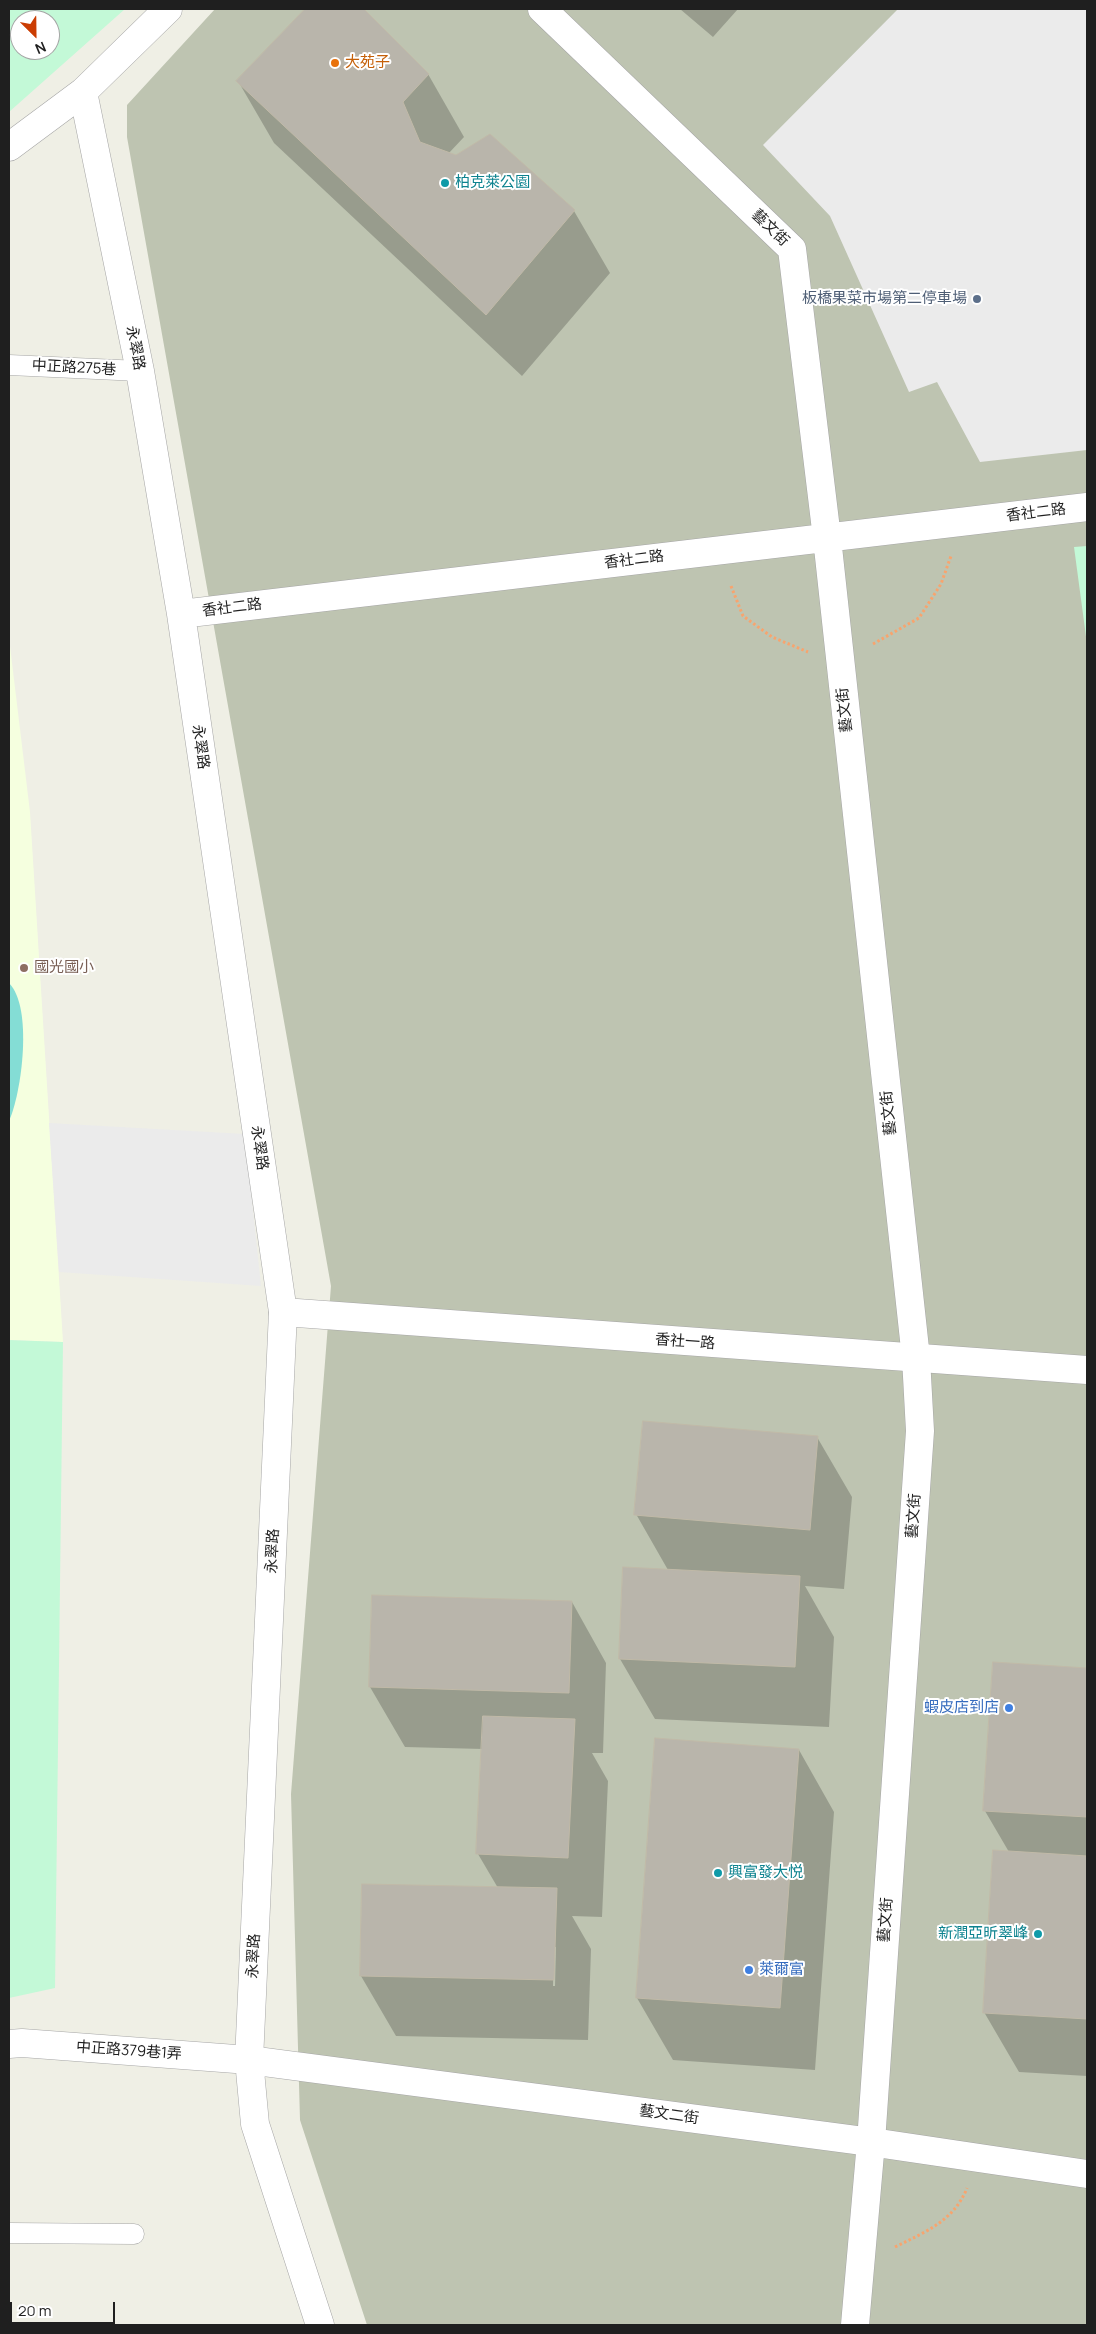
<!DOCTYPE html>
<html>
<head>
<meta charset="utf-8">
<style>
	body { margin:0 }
	#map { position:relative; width:1096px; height:2334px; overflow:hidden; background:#efefe5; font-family:Manrope,sans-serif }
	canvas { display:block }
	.frame { position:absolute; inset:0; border:10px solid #1f1f1f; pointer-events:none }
	.north { position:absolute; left:10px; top:10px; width:50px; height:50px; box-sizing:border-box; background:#fff; border:1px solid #a5a5a5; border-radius:50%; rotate:157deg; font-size:14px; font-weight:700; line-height:20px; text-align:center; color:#1f1f1f }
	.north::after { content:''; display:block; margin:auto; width:18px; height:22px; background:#cb3d03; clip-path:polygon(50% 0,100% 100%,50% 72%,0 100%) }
	.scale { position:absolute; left:10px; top:2302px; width:105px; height:22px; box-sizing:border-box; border:2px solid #1f1f1f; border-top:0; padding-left:6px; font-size:15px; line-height:18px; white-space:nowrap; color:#1f1f1f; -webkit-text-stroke:4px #fff; paint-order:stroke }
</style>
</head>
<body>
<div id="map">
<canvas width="1096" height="2334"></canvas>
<div class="frame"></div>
<div class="north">N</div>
<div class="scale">20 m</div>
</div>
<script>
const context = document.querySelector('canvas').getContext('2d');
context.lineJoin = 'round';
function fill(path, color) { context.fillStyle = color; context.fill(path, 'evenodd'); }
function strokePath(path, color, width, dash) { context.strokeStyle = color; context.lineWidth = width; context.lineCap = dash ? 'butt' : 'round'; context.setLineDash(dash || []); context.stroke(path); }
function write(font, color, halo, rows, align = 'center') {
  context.font = font + ' Manrope,"Noto Sans TC",sans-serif'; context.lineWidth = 4; context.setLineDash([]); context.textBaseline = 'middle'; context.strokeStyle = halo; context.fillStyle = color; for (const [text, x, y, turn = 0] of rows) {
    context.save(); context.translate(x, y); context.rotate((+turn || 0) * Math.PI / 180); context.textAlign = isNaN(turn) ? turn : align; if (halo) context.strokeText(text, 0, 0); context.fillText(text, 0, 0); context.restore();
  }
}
const education = new Path2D(`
	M9 638 30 812 63 1342 9 1340Z`);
const construction = new Path2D(`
	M215 9H1087V2325H367L300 2120 291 1794 331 1286 127 137V105Z`);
const park = new Path2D(`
	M9 9H125L9 112ZM20 20H50V50H20Z
	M1087 546V644L1074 547Z
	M9 1340 63 1342 55 1988 9 1998Z`);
const pitch = new Path2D(`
	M9 983C33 1007 22 1092 9 1121Z`);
const parking = new Path2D(`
	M898 9H1087V450L980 462 937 382 909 392 830 216 763 145Z
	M49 1123 245 1134 261 1286 59 1272Z`);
const shadow = new Path2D(`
	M307 9H362L428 74 464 137 448 154 574 211 610 273 522 376 274 143 238 81Z
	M680 9H738L713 37Z
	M817 1437 852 1497 844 1589 805 1586 834 1637 829 1727 655 1719 620 1659 668 1570 636 1514Z
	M572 1602 606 1663 603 1753H592L608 1781 602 1917 572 1916 591 1949 588 2040 396 2036 361 1976 364 1885 498 1888 478 1854 483 1749 405 1747 370 1687ZM554 1947H556L555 1986H553Z
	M994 1663 1087 1669V2076L1019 2072 984 2012 1009 1852 985 1811Z
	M799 1750 834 1812 815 2070 673 2060 637 1998Z`);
const building = new Path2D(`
	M305 9H364L429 74 403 102 420 142 456 155 490 134 575 210 486 315 236 81Z
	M643 1421 818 1436 810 1530 634 1515Z
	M623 1567 800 1576 795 1667 619 1659Z
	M372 1595 572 1601 569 1693 369 1687Z
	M993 1662 1087 1668V1817L983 1811Z
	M483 1716 575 1719 568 1858 476 1854Z
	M655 1738 799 1749 780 2008 636 1998Z
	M993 1850 1087 1856V2019L983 2013Z
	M362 1884 557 1888 554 1980 360 1976Z`);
const path = new Path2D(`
	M731 586 743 616 772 637 808 652
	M873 644 919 618 941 584 951 556
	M895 2247C925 2232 954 2221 967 2188`);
const service = new Path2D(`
	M9 365 140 371
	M9 2233 134 2234`);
const minor = new Path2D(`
	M168 9 83 92 140 371 181 614 283 1312 249 2060 255 2124 320 2325
	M542 9 792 249 827 538 916 1358 920 1431 871 2142 855 2325
	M9 147 83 92
	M181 614 1087 507
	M9 2044 22 2043 249 2060 871 2142 1087 2174`);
const tertiary = new Path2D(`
	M283 1312 1087 1370`);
const markers = [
	[335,63,5,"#e8710a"],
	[445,183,5,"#0f9aa8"],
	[977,299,5,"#5c6f8a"],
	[24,968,5,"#8d6e63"],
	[1009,1708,5,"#3f7fe0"],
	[718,1873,5,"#0f9aa8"],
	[1038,1934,5,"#0f9aa8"],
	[749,1970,5,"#3f7fe0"]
];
const foodNames = [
	["大苑子",345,63]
];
const cultureNames = [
	["柏克萊公園",455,183],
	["興富發大悦",728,1873],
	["新潤亞昕翠峰",1028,1934,"right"]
];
const streetNames = [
	["藝文街",770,228,44],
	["永翠路",135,348,79],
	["中正路275巷",74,368,3],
	["香社二路",1036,513,-7],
	["香社二路",634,560,-7],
	["香社二路",232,608,-7],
	["藝文街",845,710,-96],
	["永翠路",200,747,82],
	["藝文街",889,1113,-96],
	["永翠路",259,1148,82],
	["香社一路",685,1342,4],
	["藝文街",914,1516,-86],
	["永翠路",273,1551,-87],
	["藝文街",886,1920,-86],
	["永翠路",254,1956,-87],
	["中正路379巷1弄",129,2051,4],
	["藝文二街",669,2115,8]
];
const serviceNames = [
	["板橋果菜市場第二停車場",967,299]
];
const educationNames = [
	["國光國小",34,968]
];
const shopNames = [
	["蝦皮店到店",999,1708],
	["萊爾富",759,1970,"left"]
];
fill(education, '#f5ffdf');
fill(construction, '#bec4b1');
fill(park, '#c3f9d7');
fill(pitch, '#84ddd5');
fill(parking, '#ebebeb');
fill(shadow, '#0003');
fill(building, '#b9b5ab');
strokePath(building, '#c1baa8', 1);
strokePath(service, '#a6a6a6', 21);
strokePath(minor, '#a6a6a6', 29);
strokePath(tertiary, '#a6a6a6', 29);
strokePath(path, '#f8a46e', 3, [2.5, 2.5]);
strokePath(service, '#fff', 20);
strokePath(minor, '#fff', 28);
strokePath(tertiary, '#fff', 28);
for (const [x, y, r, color] of markers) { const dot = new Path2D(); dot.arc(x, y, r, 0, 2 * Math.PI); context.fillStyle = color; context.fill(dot); strokePath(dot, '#fff', 2); }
write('15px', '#c56008', '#fff', foodNames, 'left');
write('15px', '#0d838f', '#fff', cultureNames, 'left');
write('15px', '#1f1f1f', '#fff', streetNames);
write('15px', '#4e5e75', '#fff', serviceNames, 'right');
write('15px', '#785e54', '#fff', educationNames, 'left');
write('15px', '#366cbe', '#fff', shopNames, 'right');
</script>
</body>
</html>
